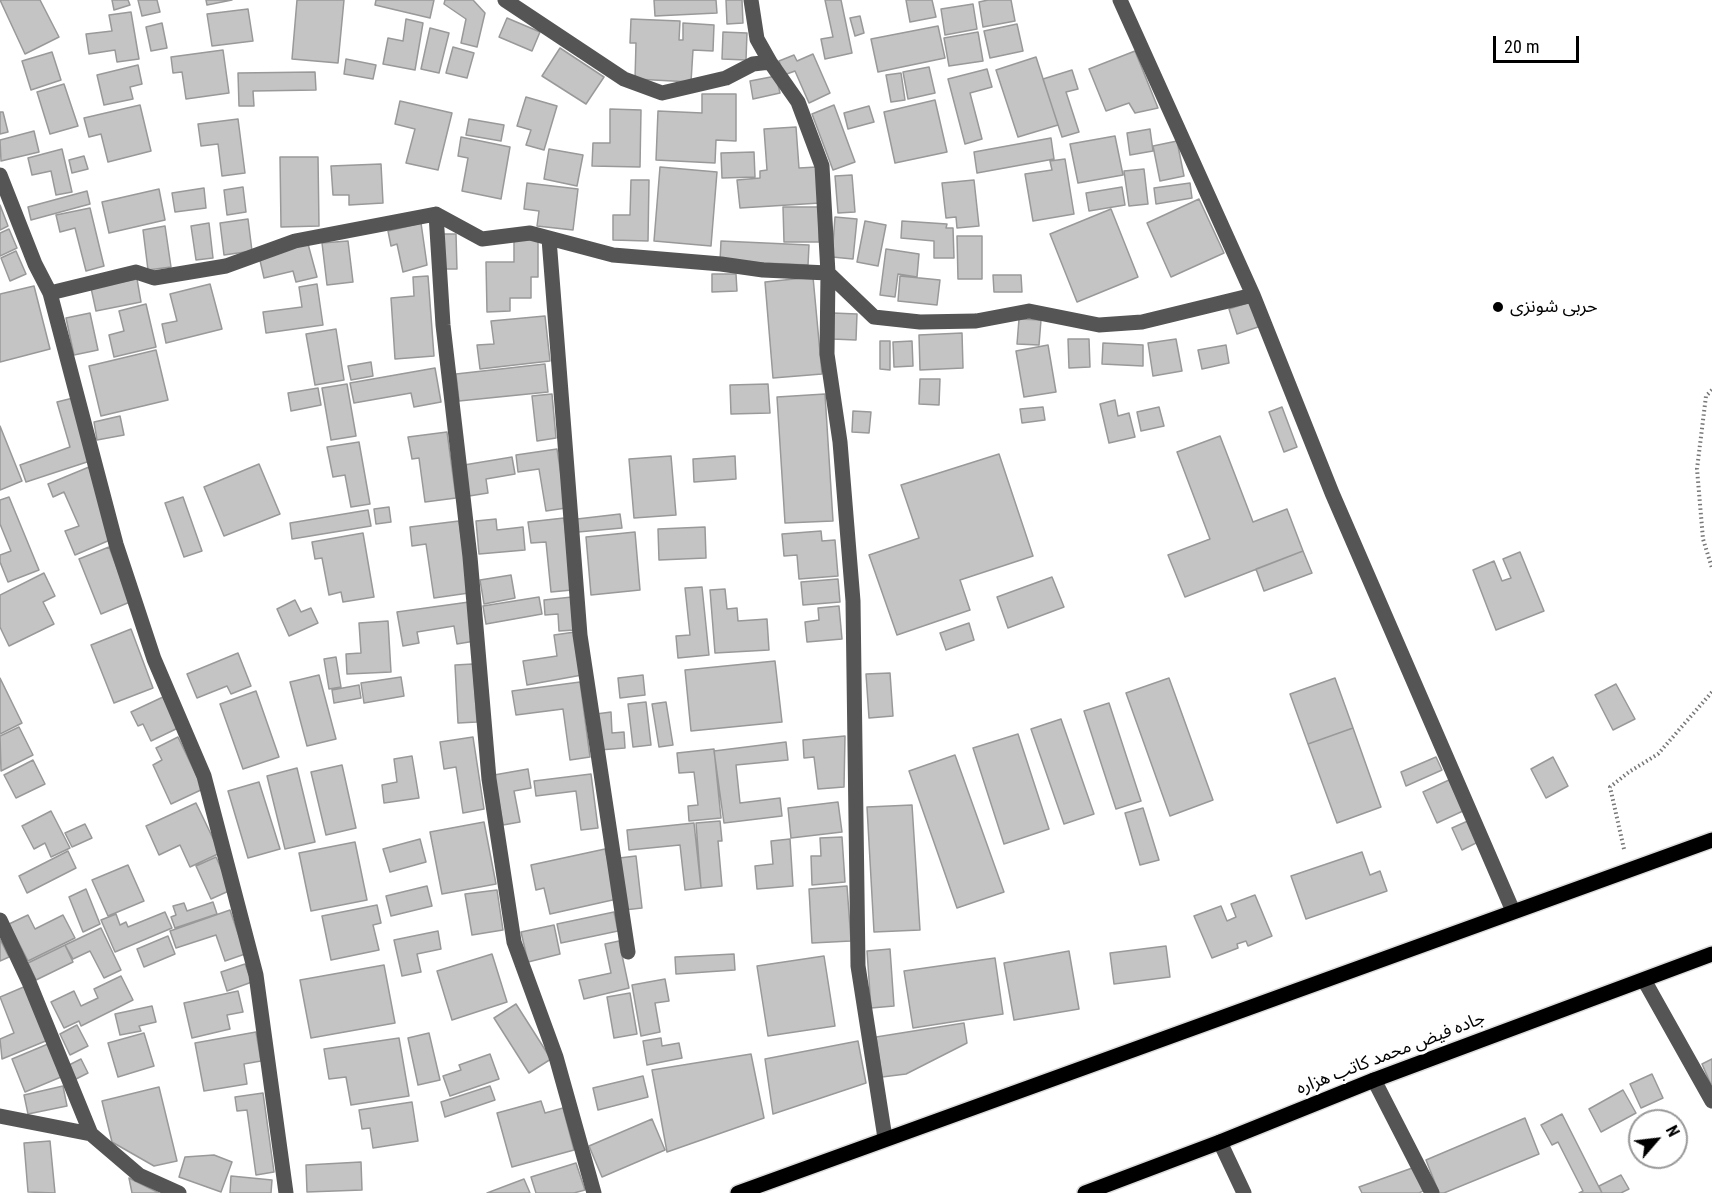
<!DOCTYPE html>
<html>
<head>
<meta charset="utf-8">
<style>
	body { margin:0 }
	#map { position:relative; width:1712px; height:1193px; overflow:hidden; background:#fff; font-family:"Roboto Condensed",sans-serif }
	canvas { display:block }
	.north { position:absolute; left:1628px; top:1109px; width:60px; height:60px; box-sizing:border-box; background:#fff; border:2px solid #999; border-radius:50%; rotate:62deg; font-size:16px; font-weight:700; line-height:24px; text-align:center; color:#000 }
	.north::after { content:''; display:block; margin:auto; width:21px; height:27px; background:#000; clip-path:polygon(50% 0,100% 100%,50% 72%,0 100%) }
	.scale { position:absolute; left:1493px; top:36px; width:86px; height:27px; box-sizing:border-box; border:3px solid #000; border-top:0; padding-left:8px; font-size:18px; line-height:21px; white-space:nowrap; color:#000; -webkit-text-stroke:4px #fff; paint-order:stroke }
</style>
</head>
<body>
<div id="map">
<canvas width="1712" height="1193"></canvas>
<div class="north">N</div>
<div class="scale">20 m</div>
</div>
<script>
const context = document.querySelector('canvas').getContext('2d');
context.lineJoin = 'round';
function fill(path, color) { context.fillStyle = color; context.fill(path, 'evenodd'); }
function strokePath(path, color, width, dash) { context.strokeStyle = color; context.lineWidth = width; context.lineCap = dash ? 'butt' : 'round'; context.setLineDash(dash || []); context.stroke(path); }
function write(font, color, halo, rows, align = 'center') {
  context.font = font + ' "Roboto Condensed","Noto Sans Arabic",sans-serif'; context.lineWidth = 6; context.setLineDash([]); context.textBaseline = 'middle'; context.strokeStyle = halo; context.fillStyle = color; for (const [text, x, y, turn = 0] of rows) {
    context.save(); context.translate(x, y); context.rotate((+turn || 0) * Math.PI / 180); context.textAlign = isNaN(turn) ? turn : align; if (halo) context.strokeText(text, 0, 0); context.fillText(text, 0, 0); context.restore();
  }
}
const building = new Path2D(`
	M0 0H40L59 37 25 54Z
	M112 0H128L130 5 114 10Z
	M138 0H157L160 12 142 16Z
	M206 0H232L207 5Z
	M297 0H344L338 63 292 59Z
	M376 0H434L430 18 375 5Z
	M445 0H473L485 13 477 47 461 43 466 19 444 4Z
	M654 0H716L717 13 655 16Z
	M726 0H742L743 23 727 24Z
	M825 0H841L852 53 825 59 821 39 833 37Z
	M906 0H932L936 17 910 22Z
	M988 0H1011L1015 21 983 27 979 2Z
	M973 4 977 29 945 35 941 9Z
	M248 9 253 41 212 46 207 14Z
	M131 12 139 59 117 62 115 50 89 54 86 34 112 31 109 15Z
	M860 16 864 33 855 36 850 18Z
	M507 18 540 32 532 51 499 37Z
	M406 19 423 23 415 70 383 64 388 38 403 41Z
	M631 19 680 21 679 40H683V23L714 25 713 51 693 50 691 82 635 79 636 43H630Z
	M162 23 167 48 151 51 146 27Z
	M1017 24 1023 51 990 58 984 31Z
	M938 26 945 58 878 72 871 39Z
	M430 28 449 33 439 73 421 69Z
	M723 32 747 33 746 60 722 59Z
	M978 32 983 61 949 66 944 38Z
	M453 47 474 53 467 78 446 73Z
	M560 48 604 77 586 104 542 76Z
	M223 50 229 93 186 99 182 72 173 73 171 57Z
	M1135 51 1158 108 1135 113 1129 103 1106 111 1089 69Z
	M52 52 61 80 31 90 22 61Z
	M813 54 830 93 809 103 795 71 784 75 779 61 794 55 797 61Z
	M1036 57 1058 125 1018 137 996 70Z
	M346 59 376 65 373 79 344 74Z
	M138 65 142 84 130 87 133 99 104 105 97 75Z
	M929 67 935 93 908 99 903 72Z
	M987 69 992 87 970 93 982 139 965 144 948 79Z
	M1072 70 1078 89 1066 92 1079 132 1062 137 1043 79Z
	M315 72 316 90 253 91 254 106H239L238 73Z
	M901 73 905 100 891 102 886 75Z
	M776 76 780 93 753 99 750 81Z
	M64 84 78 126 50 134 37 92Z
	M702 94H736V141L716 140 715 163 656 160 658 111 702 113Z
	M526 97 557 106 544 150 526 145 531 130 517 126Z
	M935 100 947 152 895 163 884 112Z
	M400 101 452 113 438 170 406 163 415 129 395 124Z
	M140 105 151 151 108 162 101 134 89 137 84 118Z
	M834 105 855 162 833 170 812 114Z
	M869 106 874 122 848 129 844 113Z
	M610 109 641 110 640 167 592 166 593 143H610Z
	M0 112H3L8 132 0 134Z
	M238 119 245 173 222 176 218 144 201 146 198 124Z
	M469 119 504 125 501 141 466 135Z
	M796 127 799 168 817 167 820 203 740 208 737 180 760 178V171L767 170 764 129Z
	M1150 129 1153 151 1130 155 1127 133Z
	M34 131 39 152 1 161 0 140Z
	M1115 136 1123 175 1078 183 1070 144Z
	M461 137 510 147 501 199 462 191 468 158 458 156Z
	M1051 138 1054 159 977 173 974 152Z
	M1177 141 1184 176 1160 181 1153 146Z
	M62 149 72 192 56 195 51 171 32 175 28 158Z
	M549 149 583 155 577 186 544 179Z
	M754 152 755 177 722 178 721 153Z
	M84 156 88 169 72 173 69 160Z
	M280 157H318L319 226 281 227Z
	M1065 159 1074 214 1033 221 1025 174 1052 170 1050 161Z
	M381 164 383 203 349 205V195H333L331 166Z
	M660 167 717 172 711 246 654 241Z
	M1144 169 1148 204 1129 206 1124 171Z
	M852 175 855 212 838 213 835 176Z
	M631 180H649L648 241 613 240V215H630Z
	M974 180 979 226 957 228 956 217 946 218 942 183Z
	M527 183 578 189 573 230 537 226 539 211 524 209Z
	M1190 183 1192 198 1156 204 1154 188Z
	M243 187 246 212 227 215 224 190Z
	M1122 187 1125 205 1089 211 1086 193Z
	M204 188 206 208 175 212 172 193Z
	M159 189 165 220 109 233 102 202Z
	M87 191 90 204 31 220 28 207Z
	M1199 199 1224 253 1171 277 1147 223Z
	M0 205 8 226 0 230Z
	M783 207H819V242H784Z
	M90 208 104 266 86 271 75 228 60 232 56 215Z
	M1111 209 1138 277 1077 302 1050 234Z
	M835 217 857 219 853 259 832 257Z
	M248 219 252 251 224 255 220 223Z
	M865 221 886 225 878 266 857 262Z
	M902 221 947 224 946 228H953L954 258H934V241L901 238Z
	M209 223 213 258 196 260 191 226Z
	M421 223 427 265 403 272 397 244 391 246 388 231Z
	M165 226 171 267 148 270 143 230Z
	M9 229 17 248 0 256V233Z
	M440 234H456L457 269H441Z
	M957 236H982V279H958Z
	M514 240H538V277H531V298H510V311L487 312 486 262H514Z
	M348 241 353 282 327 285 322 243Z
	M721 241 809 245 808 265 720 261Z
	M308 244 317 277 296 282 293 271 264 278 259 256Z
	M886 249 919 254 917 277 898 274 895 297 880 295Z
	M16 251 26 274 10 281 1 258Z
	M712 274H736L737 291 712 292Z
	M993 275H1021L1022 292H994Z
	M428 276 434 356 395 359 391 298 414 296 413 277Z
	M900 276 940 280 937 305 898 301Z
	M813 277 822 374 773 378 765 282Z
	M137 279 141 302 96 311 91 288Z
	M210 284 222 329 166 343 162 324 177 321 170 294Z
	M317 284 323 325 266 333 263 312 302 307 299 287Z
	M34 286 50 349 0 362V294Z
	M1250 302 1258 327 1237 334 1229 309Z
	M146 304 156 347 114 357 109 335 124 331 119 311Z
	M90 313 98 350 74 355 66 318Z
	M833 313 857 314 856 340 832 339Z
	M545 316 550 361 480 369 477 345 494 344 491 321Z
	M1019 319 1041 320 1039 345 1017 344Z
	M336 329 344 380 315 385 306 334Z
	M962 333 963 368 920 370 919 335Z
	M1068 339H1089L1090 367 1069 368Z
	M1176 339 1182 371 1153 376 1148 343Z
	M880 341H890V370L880 369Z
	M912 341 913 366 894 367 893 342Z
	M1103 343 1143 345V366L1102 364Z
	M1048 345 1056 392 1024 397 1016 351Z
	M1226 345 1229 363 1202 369 1198 350Z
	M156 350 168 400 101 416 89 366Z
	M371 362 373 376 351 380 348 366Z
	M545 364 548 392 459 401 456 374Z
	M435 368 441 402 414 407 411 393 354 403 350 383Z
	M920 379H940L939 405 919 404Z
	M347 384 356 436 331 440 322 388Z
	M768 384 770 413 731 414 730 385Z
	M318 388 321 405 291 411 288 393Z
	M552 394 556 438 537 441 532 396Z
	M825 394 833 521 785 523 777 397Z
	M73 398 90 461 26 482 20 465 70 447 57 402Z
	M1115 400 1118 416 1129 413 1135 437 1109 443 1100 404Z
	M1043 407 1045 420 1022 423 1020 409Z
	M1159 407 1164 426 1141 431 1137 412Z
	M1282 407 1297 447 1284 452 1269 412Z
	M853 411 871 412 869 433 852 432Z
	M120 416 124 435 97 440 94 422Z
	M0 426 22 481 0 490Z
	M447 432 456 498 425 502 419 458 412 459 408 437Z
	M1220 436 1253 522 1287 509 1303 551 1185 597 1168 555 1210 539 1177 452Z
	M359 442 370 504 351 507 345 475 333 477 327 447Z
	M557 449 566 508 546 511 539 469 518 472 516 455Z
	M999 454 1033 556 960 580 970 610 897 635 869 555 919 538 901 485Z
	M671 456 676 515 634 518 629 459Z
	M735 456 736 479 694 482 693 459Z
	M512 457 515 474 486 479 488 493 469 496 464 465Z
	M259 464 280 514 224 536 204 487Z
	M89 467 110 540 75 555 65 531 79 526 64 492 53 497 48 484Z
	M9 497 39 570 8 582 0 562V555L11 551 0 524V500Z
	M183 497 202 551 184 557 165 503Z
	M389 507 391 522 376 524 374 509Z
	M368 510 371 526 292 539 290 523Z
	M620 514 622 528 578 532 577 519Z
	M564 518 572 590 551 592 546 542 531 543 528 522Z
	M496 519 497 530 523 527 525 550 479 554 476 521Z
	M459 521 469 593 434 598 426 544 412 546 410 527Z
	M705 527 706 558 659 560 658 529Z
	M821 531 822 541 835 540 838 576 799 579 797 555 784 556 782 534Z
	M635 532 640 590 591 595 586 537Z
	M363 533 374 597 343 602 341 592 329 595 322 558 315 559 312 542Z
	M109 547 130 602 101 614 79 559Z
	M1303 551 1312 573 1264 591 1256 569Z
	M1520 552 1544 611 1496 630 1473 570 1494 561 1502 581 1511 578 1503 559Z
	M44 573 55 596 43 602 54 624 9 646 0 627V595Z
	M511 575 515 598 484 604 480 580Z
	M1052 577 1064 607 1008 628 997 597Z
	M838 579 840 602 803 605 801 582Z
	M702 587 709 655 678 658 676 636 690 635 685 588Z
	M725 589 727 609 737 608 738 621 767 619 769 650 715 653 710 590Z
	M539 597 542 614 486 624 483 606Z
	M572 597 575 630 559 631 558 614 545 615 544 600Z
	M295 600 301 612 311 608 318 623 289 636 277 609Z
	M469 602 475 641 457 644 454 626 417 632 419 643 403 646 397 612Z
	M839 606 842 639 807 642 805 622 819 620 818 608Z
	M388 621 391 672 347 674 346 654 361 653 359 623Z
	M969 623 974 640 946 650 940 633Z
	M131 629 153 688 114 703 91 645Z
	M575 632 582 675 527 685 523 661 557 656 554 635Z
	M238 653 251 686 231 694 227 686 197 698 187 674Z
	M336 657 341 687 329 689 324 659Z
	M775 661 782 722 691 731 685 670Z
	M473 664 477 722 458 723 455 665Z
	M890 673 893 716 869 718 866 674Z
	M319 675 336 739 307 746 290 682Z
	M643 675 645 695 620 698 618 678Z
	M401 677 404 696 364 703 361 683Z
	M0 678 22 723 0 734Z
	M1169 678 1213 800 1170 816 1126 693Z
	M1335 678 1353 728 1308 744 1290 694Z
	M580 682 590 757 570 760 563 709 516 715 512 691Z
	M1616 684 1635 719 1613 730 1595 695Z
	M359 685 361 698 334 703 332 690Z
	M256 691 279 757 243 769 220 704Z
	M163 697 178 728 151 741 143 724 138 726 131 712Z
	M646 702 651 745 633 747 628 704Z
	M666 702 673 745 659 747 652 704Z
	M1109 703 1141 801 1116 809 1084 711Z
	M611 712 612 733 624 732 625 748 599 750 596 714Z
	M1061 719 1094 814 1064 824 1031 729Z
	M19 727 33 755 1 771 0 736Z
	M1353 728 1381 807 1337 823 1308 744Z
	M1018 734 1049 829 1004 844 973 748Z
	M845 736 844 787 818 789 814 757 804 758 803 740Z
	M178 737 203 789 171 804 153 765 162 760 156 748Z
	M473 737 484 809 463 813 456 767 444 769 440 742Z
	M786 742 788 760 736 765 740 803 780 798 782 816 724 823 714 751Z
	M714 749 721 818 689 821 688 806 698 805 694 772 679 773 677 753Z
	M955 755 1004 892 957 908 909 771Z
	M412 756 419 798 384 803 382 785 397 782 394 759Z
	M1436 757 1442 770 1406 786 1401 772Z
	M1553 757 1568 786 1546 798 1531 769Z
	M33 760 45 784 16 798 4 775Z
	M342 765 356 828 326 835 311 772Z
	M297 768 315 842 285 849 267 776Z
	M528 769 531 788 514 791 520 822 503 825 494 775Z
	M591 774 598 828 581 830 576 791 536 796 534 781Z
	M1449 780 1463 811 1437 823 1423 792Z
	M259 782 280 849 248 858 228 791Z
	M838 802 842 832 791 838 788 808Z
	M196 803 220 853 190 867 180 845 159 855 146 826Z
	M912 805 920 930 874 932 867 807Z
	M1143 808 1159 860 1140 865 1125 813Z
	M51 811 70 848 51 857 45 843 34 849 22 826Z
	M1470 820 1480 841 1462 850 1452 828Z
	M720 821 722 841H718L722 886 701 888 696 823Z
	M484 822 496 884 442 894 430 832Z
	M694 823 701 888 685 890 680 845 629 850 627 830Z
	M85 824 92 838 72 847 65 833Z
	M842 837 845 882 812 885 811 856H821L820 838Z
	M420 839 426 862 390 872 383 849Z
	M790 839 793 886 757 889 755 866 773 864 771 841Z
	M355 842 367 900 311 911 299 853Z
	M605 849 617 899 550 914 544 888 536 890 531 865Z
	M68 851 76 868 27 893 19 876Z
	M1362 852 1370 875 1380 871 1387 891 1306 919 1291 876Z
	M636 856 642 908 624 910 619 858Z
	M216 857 231 890 211 899 196 866Z
	M128 865 144 901 108 916 92 880Z
	M427 886 432 906 391 916 386 896Z
	M847 886 851 941 812 943 809 889Z
	M86 889 100 924 83 932 69 897Z
	M497 890 503 930 472 935 465 894Z
	M1255 895 1272 936 1248 946 1246 941 1237 944 1238 948 1212 958 1194 916 1221 906 1227 921 1236 917 1231 904Z
	M213 902 217 914 175 928 171 917 176 915 173 906 184 903 187 911Z
	M377 905 381 923 373 925 379 950 331 960 322 916Z
	M230 910 245 954 225 961 216 935 176 948 170 931Z
	M165 912 172 928 115 952 101 920 116 914 120 925 126 922 128 927Z
	M614 912 618 931 561 943 557 924Z
	M28 915 35 929 63 915 75 938 28 961 9 924Z
	M554 925 560 954 528 962 521 932Z
	M101 928 121 970 104 978 90 951 73 959 65 945Z
	M438 931 441 949 417 954 421 972 402 976 394 940Z
	M168 936 175 954 144 967 137 949Z
	M0 939 9 957 0 961Z
	M619 941 629 988 584 999 579 980 611 973 605 944Z
	M65 945 73 962 36 980 28 963Z
	M1166 946 1170 977 1114 984 1110 953Z
	M890 949 894 1006 871 1008 867 951Z
	M1069 951 1079 1009 1014 1020 1004 963Z
	M492 954 507 1002 452 1020 437 971Z
	M734 954 735 970 676 974 675 957Z
	M824 956 835 1026 768 1036 757 966Z
	M995 958 1003 1014 913 1028 904 971Z
	M245 964 252 982 227 991 221 972Z
	M384 965 395 1023 311 1038 300 980Z
	M121 976 133 1000 81 1026 79 1021 64 1028 51 1002 74 991 81 1006 98 998 94 989Z
	M665 979 669 1001 655 1003 660 1032 641 1036 632 985Z
	M26 986 48 1040 2 1059 0 1039 14 1033 0 997Z
	M238 991 243 1012 227 1015 230 1029 192 1038 184 1003Z
	M630 993 637 1034 614 1038 607 997Z
	M516 1004 551 1059 529 1073 494 1018Z
	M152 1006 156 1022 139 1026 141 1031 120 1035 115 1014Z
	M964 1023 967 1043 906 1074 882 1077 876 1037Z
	M77 1025 88 1046 70 1055 60 1034Z
	M256 1032 261 1061 244 1064 247 1084 204 1091 195 1043Z
	M144 1033 154 1066 118 1077 108 1043Z
	M429 1033 440 1080 418 1085 408 1038Z
	M399 1038 409 1096 351 1105 346 1077 329 1079 324 1049Z
	M661 1038 662 1046 679 1043 682 1058 647 1065 643 1041Z
	M858 1041 866 1083 773 1114 765 1059Z
	M48 1044 61 1077 25 1092 12 1059Z
	M490 1054 499 1079 450 1096 443 1076 461 1070 459 1065Z
	M751 1054 764 1118 667 1152 652 1070Z
	M81 1059 88 1073 76 1079 69 1065Z
	M1712 1059V1087L1702 1064Z
	M1652 1074 1663 1098 1641 1108 1630 1084Z
	M643 1076 648 1097 598 1110 593 1088Z
	M63 1086 67 1106 28 1114 24 1095Z
	M490 1086 495 1100 445 1117 441 1102Z
	M159 1087 177 1161 154 1166 112 1142 102 1101Z
	M1623 1090 1636 1113 1601 1132 1589 1109Z
	M263 1093 274 1172 256 1175 247 1110 237 1111 235 1097Z
	M541 1101 545 1113 563 1108 574 1150 512 1167 497 1113Z
	M412 1102 418 1141 373 1148 370 1128 362 1129 359 1110Z
	M1562 1114 1602 1193H1579L1583 1191 1558 1142 1552 1145 1541 1125Z
	M1525 1118 1539 1154 1444 1193H1439L1426 1160Z
	M652 1119 665 1150 602 1177 589 1146Z
	M50 1141 55 1193 28 1192 24 1143Z
	M214 1155 232 1162 221 1192 179 1177 185 1157Z
	M361 1162 362 1190 307 1192 306 1165Z
	M576 1163 585 1190 574 1193H536L531 1177Z
	M1415 1167 1423 1191 1419 1193H1362L1359 1187Z
	M1621 1175 1629 1189 1621 1193H1602L1599 1186Z
	M231 1176 272 1180 271 1193H230Z
	M129 1178 159 1193H132Z
	M524 1179 530 1193H487Z`);
const path = new Path2D(`
	M1712 390 1706 396 1697 469 1703 539 1712 568
	M1624 849 1610 787 1629 772 1658 754 1712 692`);
const minor = new Path2D(`
	M505 0 624 79 662 93 726 78 753 64 770 62 798 102 822 166 828 273 827 354 840 442 853 601 858 966 885 1138
	M751 0 757 39 770 62
	M1120 0 1253 295 1332 493 1513 911
	M0 175 35 264 50 293 136 272 154 278 226 266 295 241 436 214 482 239 530 233 613 255 721 264 763 270 828 273 874 317 920 322 976 321 1029 311 1099 325 1142 322 1253 295
	M436 214 443 325 470 557 489 779 514 942 556 1057 594 1193
	M549 239 580 635 628 952
	M50 293 116 544 154 659 204 776 256 975 286 1193
	M0 920 29 982 91 1134
	M1644 980 1712 1101
	M1374 1080 1432 1193
	M0 1116 91 1134 139 1175 179 1193
	M1220 1142 1244 1193`);
const major = new Path2D(`
	M738 1193 1712 840
	M1085 1193 1220 1142 1374 1080 1712 954`);
const markers = [
	[1498,307,6,"#000"]
];
const poiNames = [
	["حربی شونزی",1510,307]
];
const streetNames = [
	["جاده فیض محمد کاتب هزاره",1391,1054,-21]
];
fill(building, '#c4c4c4');
strokePath(building, '#999', 1.5);
strokePath(major, '#dbdbdb', 18);
strokePath(path, '#777', 4, [1.5, 3]);
strokePath(minor, '#555', 15);
strokePath(major, '#000', 15);
for (const [x, y, r, color] of markers) { const dot = new Path2D(); dot.arc(x, y, r, 0, 2 * Math.PI); context.fillStyle = color; context.fill(dot); strokePath(dot, '#fff', 2); }
write('18px', '#000', '#fff', poiNames, 'left');
write('18px', '#000', '#fff', streetNames);
</script>
</body>
</html>
